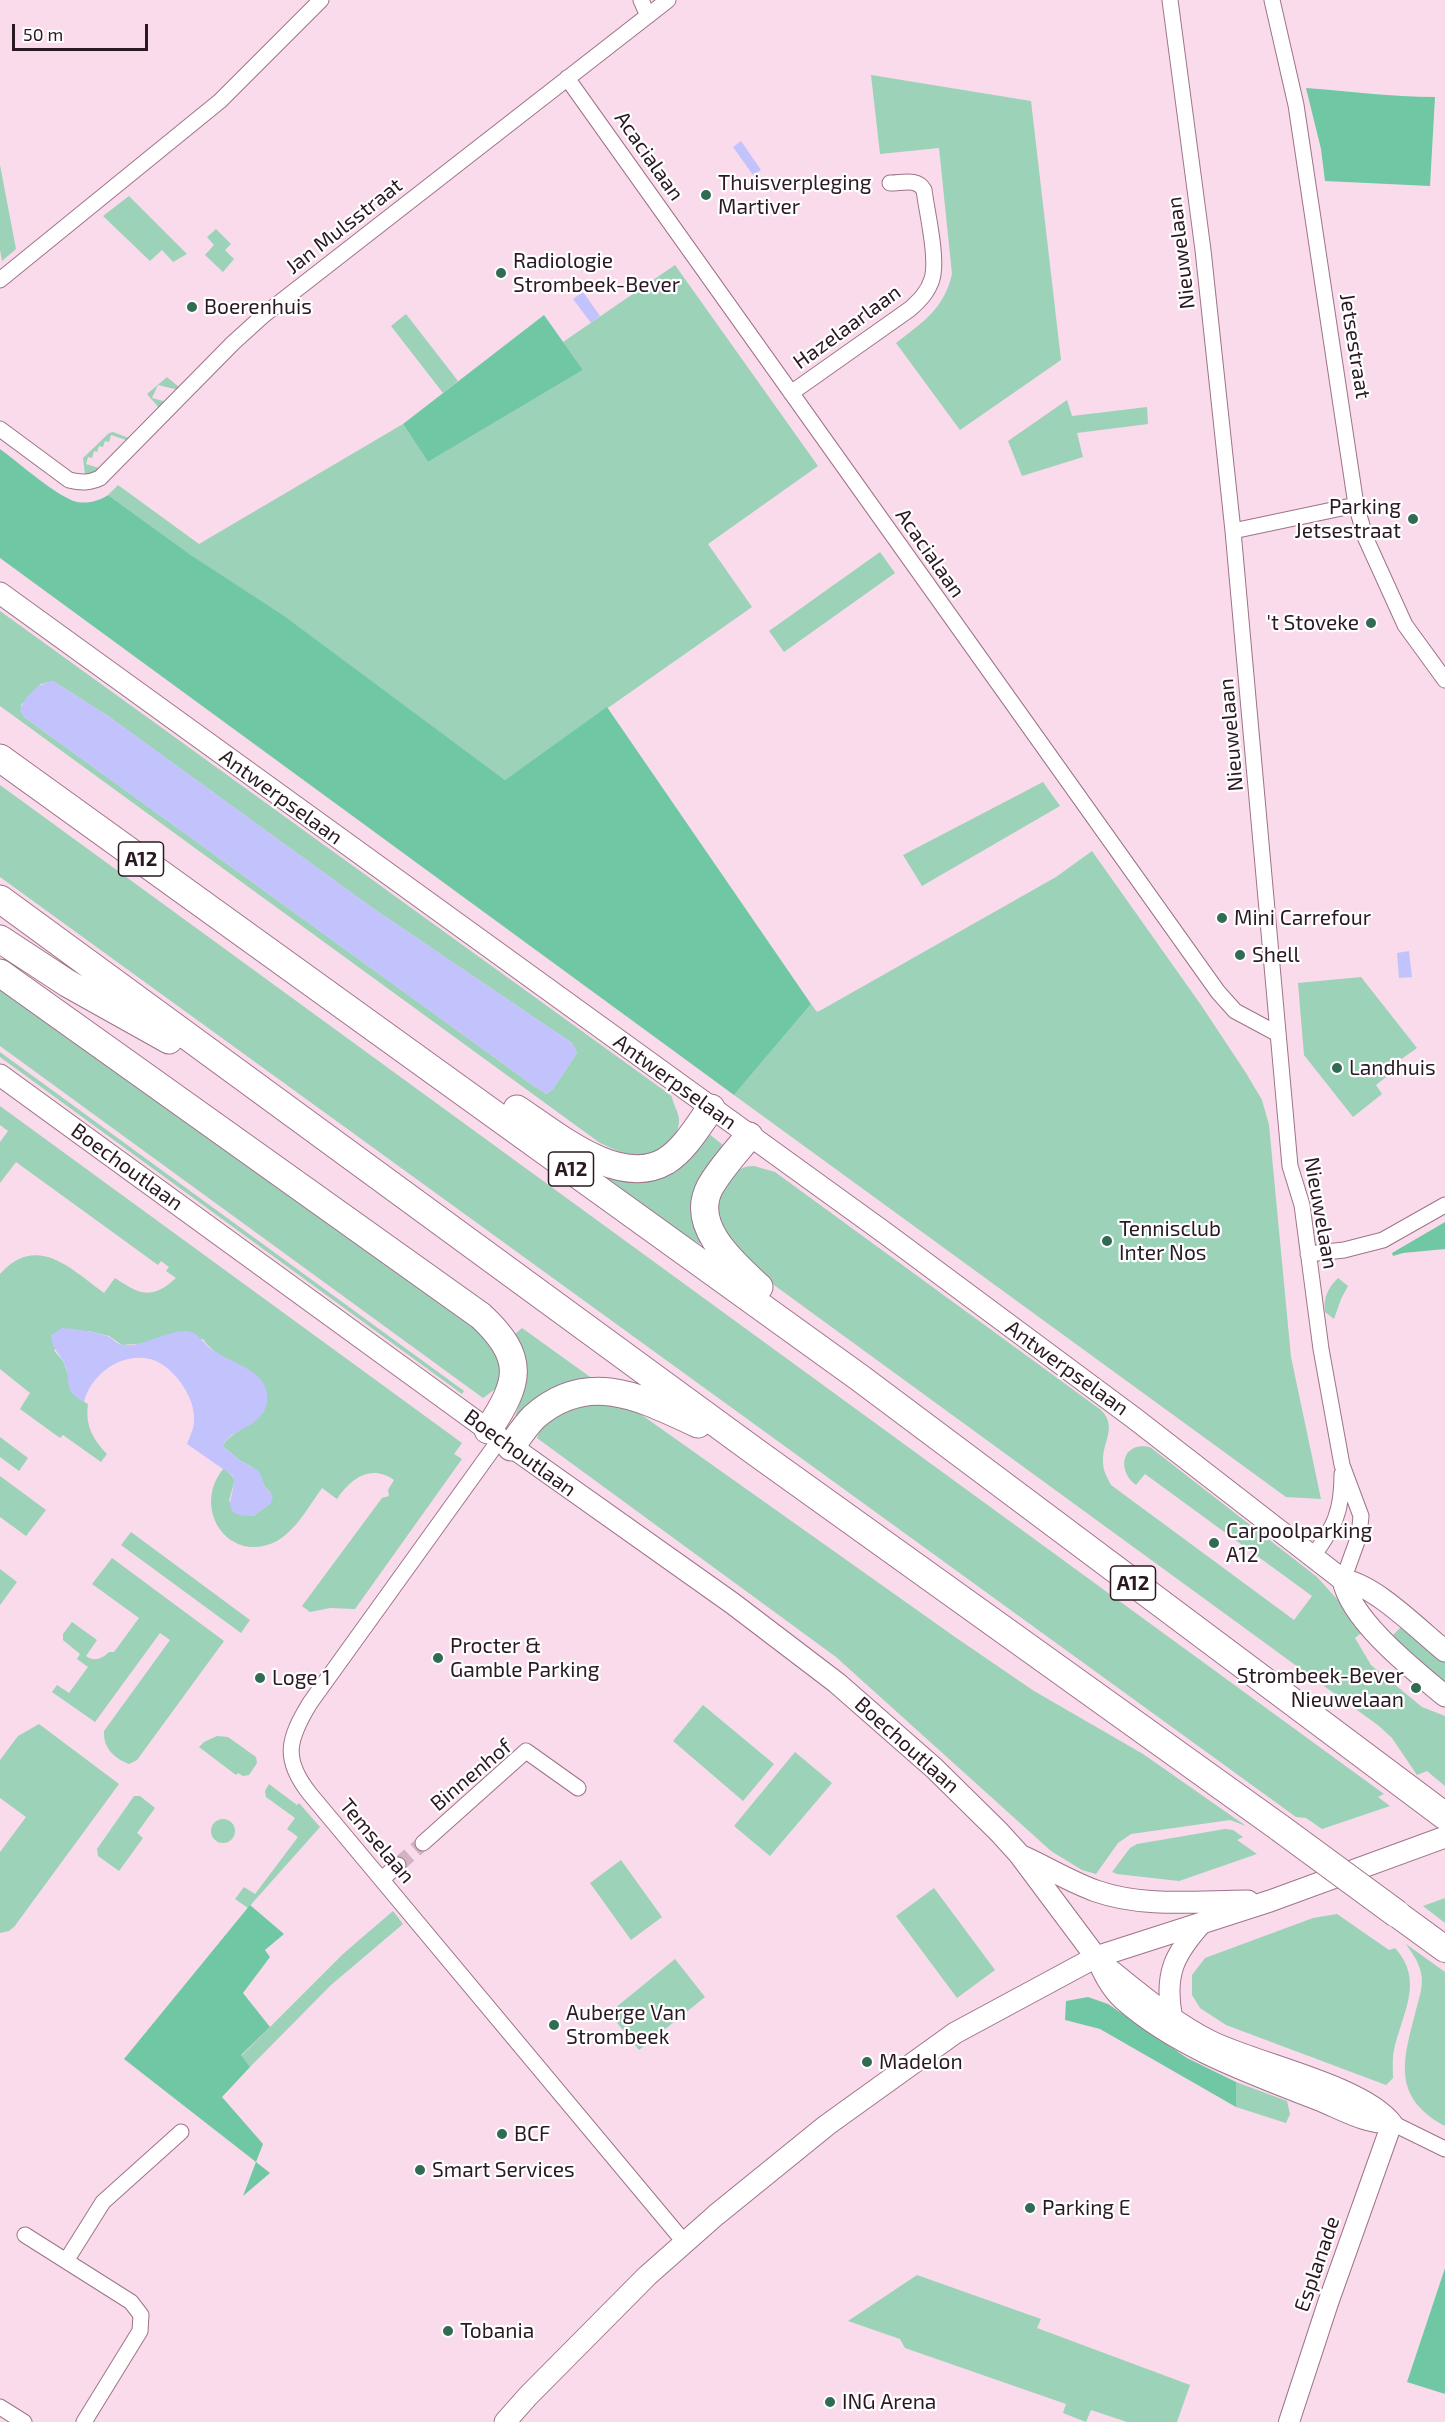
<!DOCTYPE html>
<html>
<head>
<meta charset="utf-8">
<style>
	body { margin:0 }
	#map { position:relative; width:1445px; height:2422px; overflow:hidden; background:#f9dbeb; font-family:"Exo 2",sans-serif }
	canvas { display:block }
	.scale { position:absolute; left:12px; top:24px; width:136px; height:27px; box-sizing:border-box; border:3px solid #2a1922; border-top:0; padding-left:8px; font-size:18px; line-height:21px; white-space:nowrap; color:#2a1922; -webkit-text-stroke:4px #fff; paint-order:stroke }
</style>
</head>
<body>
<div id="map">
<canvas width="1445" height="2422"></canvas>
<div class="scale">50 m</div>
</div>
<script>
const context = document.querySelector('canvas').getContext('2d');
context.lineJoin = 'round';
function fill(path, color) { context.fillStyle = color; context.fill(path, 'evenodd'); }
function strokePath(path, color, width, dash) { context.strokeStyle = color; context.lineWidth = width; context.lineCap = dash ? 'butt' : 'round'; context.setLineDash(dash || []); context.stroke(path); }
function write(font, color, halo, rows, align = 'center') {
  context.font = font + ' "Exo 2",sans-serif'; context.lineWidth = 4.5; context.setLineDash([]); context.textBaseline = 'middle'; context.strokeStyle = halo; context.fillStyle = color; for (const [text, x, y, turn = 0] of rows) {
    context.save(); context.translate(x, y); context.rotate((+turn || 0) * Math.PI / 180); context.textAlign = isNaN(turn) ? turn : align; if (halo) context.strokeText(text, 0, 0); context.fillText(text, 0, 0); context.restore();
  }
}
const green = new Path2D(`
	M871 75 1031 101 1061 360 960 430 896 343C923 322 944 309 952 274L939 148 880 154Z
	M0 165 16 249 2 261 0 250Z
	M129 196 187 254 173 262 162 250 150 261 103 216Z
	M216 229 231 244 225 250 234 259 223 272 205 255 214 245 207 237Z
	M675 265 818 466 708 544 752 607 505 780 283 616 191 555 108 495 118 485 199 544 403 424 428 462 583 370 563 342Z
	M406 314 458 381 443 393 391 326Z
	M167 377 180 388 179 390 158 385 152 398 167 402 160 409 147 394Z
	M1067 400 1072 416 1147 407 1148 424 1077 433 1083 457 1022 476 1008 441Z
	M113 432 131 439 129 441 111 435 109 442 105 441 103 447 99 446 97 452 94 451 92 458 88 457 86 464 102 469 92 474 85 475 83 458 109 433Z
	M880 552 895 573 784 652 769 631Z
	M0 611 669 1094 672 1097C673 1104 678 1111 679 1119 680 1143 653 1158 632 1155 621 1153 611 1148 600 1143L0 706ZM53 681 108 716 374 909 572 1043 577 1053 553 1089 547 1094 534 1086 24 717 21 705 41 684Z
	M1043 782 1060 806 922 886 903 855Z
	M0 785 1384 1794 1378 1797 1390 1806 1322 1829 1306 1818 1296 1817 0 877Z
	M1092 851 1201 1005 1246 1073 1262 1100 1269 1125 1291 1357 1321 1499 1286 1497 734 1095 811 1004 817 1012 823 1009 1056 877Z
	M1361 977 1417 1048 1400 1060 1402 1064 1376 1085 1382 1094 1353 1117 1304 1055 1298 983Z
	M0 988 476 1328C495 1348 505 1359 498 1387L483 1398 0 1046Z
	M0 1052 464 1391 462 1394 0 1057Z
	M0 1106 462 1443 454 1454 462 1459 355 1609 330 1608 310 1612 302 1606 382 1498 389 1496 388 1490 394 1480C371 1464 351 1478 337 1499L322 1488C309 1506 296 1530 277 1541 229 1566 190 1508 224 1468L235 1479 229 1501 253 1516 271 1503V1493L265 1487 260 1475 252 1467 239 1460 223 1446C227 1434 254 1425 264 1411L260 1379C243 1364 215 1358 203 1339L122 1345 109 1336 88 1331 54 1350C57 1355 64 1360 65 1366 70 1380 74 1396 88 1404 85 1426 93 1439 107 1454L101 1462 63 1435 60 1438 20 1409 30 1393 0 1369V1274C37 1233 71 1269 104 1293L115 1278C140 1295 152 1300 176 1278L166 1271 169 1267 161 1261 158 1265 16 1162 0 1183V1142L8 1131 0 1125Z
	M708 1133 723 1145 699 1179 704 1242 700 1244 638 1207 582 1165 600 1173Z
	M754 1166 775 1172 1101 1410C1118 1427 1102 1442 1103 1462 1103 1471 1107 1477 1111 1485L1294 1620 1312 1596 1145 1474 1136 1485C1116 1470 1122 1441 1150 1447L1317 1577 1365 1630 1355 1638 1371 1665 1422 1707 1445 1716V1786L1427 1771 1417 1775 1392 1738 1379 1726 752 1269C734 1253 710 1220 719 1194 720 1190 725 1185 727 1182 734 1172 741 1166 754 1166Z
	M1338 1278 1348 1286 1341 1299 1334 1319 1325 1312C1323 1298 1328 1288 1338 1278Z
	M522 1328 593 1379 514 1420 525 1388V1377L514 1335Z
	M613 1403 639 1413 955 1637 1034 1691 1143 1754 1246 1826 1230 1820 1131 1834 1118 1843 1096 1874 1082 1870 1051 1851 836 1657 537 1438 542 1425 574 1406Z
	M0 1437 28 1458 19 1471 0 1457Z
	M0 1476 46 1510 26 1536 0 1517Z
	M131 1532 250 1620 241 1633 121 1545Z
	M112 1558 224 1641 137 1760 129 1764C114 1758 103 1748 104 1731L170 1640 160 1633 95 1722 52 1692 57 1685 69 1693 88 1667 77 1659 80 1654 63 1640V1634L72 1622 97 1640 86 1656C94 1662 102 1659 109 1652H114L139 1618 92 1584Z
	M0 1569 17 1582 0 1605Z
	M1404 1624 1445 1659V1684L1399 1643 1393 1635Z
	M703 1705 774 1764 743 1801 673 1741Z
	M39 1724 119 1784 14 1927 9 1931 0 1933V1852L26 1817 0 1798V1760L18 1736Z
	M217 1736 228 1737 256 1757 257 1763 249 1775 243 1776 238 1773 236 1775 199 1747 204 1742Z
	M795 1752 832 1783 770 1856 734 1826Z
	M269 1784 297 1805 299 1803 320 1827 248 1908 235 1899 244 1887 255 1894 298 1837 287 1829 295 1818 266 1797 265 1791Z
	M134 1796H140L155 1808 137 1833 143 1838 119 1871 98 1856 97 1849Z
	M211 1831a12 12 0 1 1 24 0a12 12 0 1 1-24 0Z
	M1225 1829 1233 1830 1243 1837 1237 1840 1257 1854 1179 1881 1117 1874 1112 1872 1130 1848 1137 1844Z
	M621 1860 662 1917 631 1940 590 1883Z
	M934 1888 995 1970 957 1998 896 1916Z
	M1445 1898V1923L1423 1906Z
	M393 1911 403 1924 331 1985 250 2067 241 2056 343 1954Z
	M1337 1914 1389 1950 1395 1948C1425 1981 1402 2013 1394 2050 1392 2059 1393 2069 1393 2078L1386 2085 1226 2025 1200 2008 1192 1995V1975L1205 1958 1313 1918Z
	M1406 1944 1445 1972V2126C1391 2097 1403 2060 1416 2010 1419 1998 1424 1985 1421 1973 1419 1962 1412 1953 1406 1944Z
	M675 1959 705 1997 639 2050 609 2013Z
	M1236 2082 1287 2101 1290 2114 1286 2123 1236 2107Z
	M917 2275 1041 2319 1037 2328 1190 2385 1177 2422H1127L1091 2410 1086 2422 1063 2413 1066 2404 905 2348 900 2339 848 2321Z`);
const forest = new Path2D(`
	M1306 88C1350 91 1391 97 1435 97L1430 186 1325 181 1321 149Z
	M544 315 583 370 428 462 403 424Z
	M0 449C18 462 57 497 77 502 88 504 99 501 108 495L191 555 284 616 505 780 607 707 811 1004 734 1095 0 558Z
	M1445 1222V1249L1403 1253 1393 1256 1392 1253Z
	M250 1905 284 1934 265 1950 270 1957 243 1993 270 2027 241 2055 250 2067 222 2097 263 2144 256 2162 270 2173 243 2196 256 2162 124 2059Z
	M1088 1997 1108 2004 1187 2058 1236 2082V2107L1100 2029 1065 2020 1066 2001Z
	M1445 2268V2394L1407 2382Z`);
const water = new Path2D(`
	M741 141 761 170 753 175 733 147Z
	M583 292 600 316 591 323 573 299Z
	M53 681 108 716 374 909 572 1043 577 1053 553 1089 547 1094 534 1086 24 717 20 711C23 697 40 682 53 681Z
	M1409 951 1412 977 1399 978 1397 953Z
	M62 1328C77 1329 92 1331 107 1336 113 1338 116 1344 123 1345 140 1348 166 1331 185 1331 198 1331 202 1342 211 1349 230 1363 272 1371 267 1402 262 1430 230 1427 223 1446L239 1460 259 1471 265 1487 273 1496 271 1503 253 1516C214 1517 238 1494 233 1476L187 1444C190 1436 194 1429 194 1421 196 1399 176 1370 156 1361 125 1349 91 1373 84 1402 61 1389 72 1382 65 1365 60 1353 51 1349 51 1335Z`);
const minorTunnel = new Path2D(`
	M398 1865 423 1843`);
const minor = new Path2D(`
	M641 0 648 16
	M1170 0 1203 250 1233 531 1290 1166 1302 1205 1321 1349 1342 1465 1361 1516 1359 1536 1343 1580
	M1272 0 1296 105 1356 505 1366 539 1405 625 1445 680
	M567 78 1218 992 1235 1011 1276 1033
	M0 280 220 101 321 0
	M791 393 910 309C920 300 928 292 932 279 938 258 927 213 924 190 917 178 903 183 890 183
	M0 429 69 480C81 483 89 483 100 478L233 343 265 314 668 0
	M1233 531 1356 505
	M1308 1254 1344 1250 1383 1240 1445 1205
	M500 1439 310 1703C288 1739 282 1759 310 1794L685 2243
	M1313 1556C1335 1526 1342 1511 1342 1474
	M423 1843 526 1751 578 1788
	M382 1879 398 1865
	M1392 2123 1445 2149
	M25 2235 131 2302 141 2315 140 2331 84 2422
	M66 2261 103 2202 181 2132
	M0 2407 24 2422`);
const tertiary = new Path2D(`
	M1096 1957C1103 1973 1110 1988 1123 2000 1177 2048 1252 2074 1318 2100 1343 2110 1365 2124 1392 2123
	M1103 1964C1138 1991 1171 2021 1211 2041 1258 2064 1362 2085 1392 2123
	M1172 2017C1164 1974 1174 1954 1203 1922
	M1289 2422 1328 2303 1392 2123`);
const secondary = new Path2D(`
	M0 593 885 1233 1134 1418 1343 1580C1374 1584 1419 1630 1445 1651
	M0 1075 488 1430 732 1603 837 1683 934 1768 999 1832 1019 1854 1096 1957
	M1343 1580C1351 1621 1414 1670 1445 1696
	M1024 1857C1048 1868 1071 1882 1096 1891 1144 1908 1199 1901 1248 1901
	M505 2422 528 2396 647 2276 716 2215 827 2125 955 2033 1096 1957 1270 1901 1445 1837`);
const trunk = new Path2D(`
	M1397 1914 1445 1949`);
const motorway = new Path2D(`
	M0 758 860 1378 1445 1816
	M0 899 757 1453 1280 1828
	M0 939 67 983 169 1040
	M0 973 481 1316C526 1358 520 1382 488 1430
	M517 1109C555 1134 619 1189 666 1161 685 1149 698 1126 711 1108
	M749 1136C736 1152 720 1169 710 1187 689 1226 734 1264 759 1287
	M511 1447C518 1437 525 1426 534 1417 588 1369 642 1398 698 1424`);
const motorwayBridge = new Path2D(`
	M1280 1828 1397 1914`);
const markers = [
	[706,195,6,"#326b54"],
	[501,273,6,"#326b54"],
	[192,307,6,"#326b54"],
	[1413,519,6,"#326b54"],
	[1371,623,6,"#326b54"],
	[1222,918,6,"#326b54"],
	[1240,955,6,"#326b54"],
	[1337,1068,6,"#326b54"],
	[1107,1241,6,"#326b54"],
	[1214,1543,6,"#326b54"],
	[438,1658,6,"#326b54"],
	[260,1678,6,"#326b54"],
	[1416,1688,6,"#326b54"],
	[554,2025,6,"#326b54"],
	[867,2062,6,"#326b54"],
	[502,2134,6,"#326b54"],
	[420,2170,6,"#326b54"],
	[1030,2208,6,"#326b54"],
	[448,2331,6,"#326b54"],
	[830,2402,6,"#326b54"]
];
const shields = [
	[141,859,45],
	[571,1169,45],
	[1133,1583,45]
];
const shieldNames = [
	["A12",141,859],
	["A12",571,1169],
	["A12",1133,1583]
];
const streetNames = [
	["Acacialaan",649,156,55],
	["Jan Mulsstraat",344,226,-38],
	["Nieuwelaan",1181,253,-97],
	["Hazelaarlaan",847,327,-36],
	["Jetsestraat",1355,346,81],
	["Acacialaan",930,553,55],
	["Nieuwelaan",1231,735,-95],
	["Antwerpselaan",281,797,36],
	["Antwerpselaan",675,1082,36],
	["Boechoutlaan",127,1167,36],
	["Nieuwelaan",1321,1213,80],
	["Antwerpselaan",1067,1368,36],
	["Boechoutlaan",520,1453,36],
	["Boechoutlaan",907,1745,42],
	["Binnenhof",471,1775,-40],
	["Temselaan",377,1841,50],
	["Esplanade",1317,2264,-71]
];
const poiNames = [
	["Thuisverpleging",718,183],
	["Martiver",718,207],
	["Radiologie",513,261],
	["Strombeek-Bever",513,285],
	["Boerenhuis",204,307],
	["Parking",1401,507,"right"],
	["Jetsestraat",1401,531,"right"],
	["'t Stoveke",1359,623,"right"],
	["Mini Carrefour",1234,918],
	["Shell",1252,955],
	["Landhuis",1349,1068],
	["Tennisclub",1119,1229],
	["Inter Nos",1119,1253],
	["Carpoolparking",1226,1531],
	["A12",1226,1555],
	["Procter &",450,1646],
	["Gamble Parking",450,1670],
	["Strombeek-Bever",1404,1676,"right"],
	["Nieuwelaan",1404,1700,"right"],
	["Loge 1",272,1678],
	["Auberge Van",566,2013],
	["Strombeek",566,2037],
	["Madelon",879,2062],
	["BCF",514,2134],
	["Smart Services",432,2170],
	["Parking E",1042,2208],
	["Tobania",460,2331],
	["ING Arena",842,2402]
];
fill(green, '#9bd2b8');
fill(forest, '#6fc8a3');
fill(water, '#c2c2fd');
strokePath(minorTunnel, '#d0b4c3', 15, [15, 8]);
strokePath(minor, '#9f738b', 17);
strokePath(tertiary, '#9f738b', 22);
strokePath(secondary, '#9f738b', 23);
strokePath(trunk, '#9f738b', 28);
strokePath(motorway, '#9f738b', 29);
strokePath(minor, '#fff', 15);
strokePath(tertiary, '#fff', 20);
strokePath(secondary, '#fff', 21);
strokePath(trunk, '#fff', 26);
strokePath(motorway, '#fff', 27);
strokePath(motorwayBridge, '#9f738b', 29, []);
strokePath(motorwayBridge, '#fff', 27);
for (const [x, y, r, color] of markers) { const dot = new Path2D(); dot.arc(x, y, r, 0, 2 * Math.PI); context.fillStyle = color; context.fill(dot); strokePath(dot, '#fff', 2); }
for (const [x, y, w] of shields) { const box = new Path2D(); box.roundRect(x - w / 2, y - 17, w, 34, 4.5); context.fillStyle = '#fff'; context.fill(box); strokePath(box, '#2a1922', 1.5); }
write('bold 20px', '#2a1922', null, shieldNames);
write('21px', '#2a1922', '#fff', streetNames);
write('21px', '#2a1922', '#fff', poiNames, 'left');
</script>
</body>
</html>
